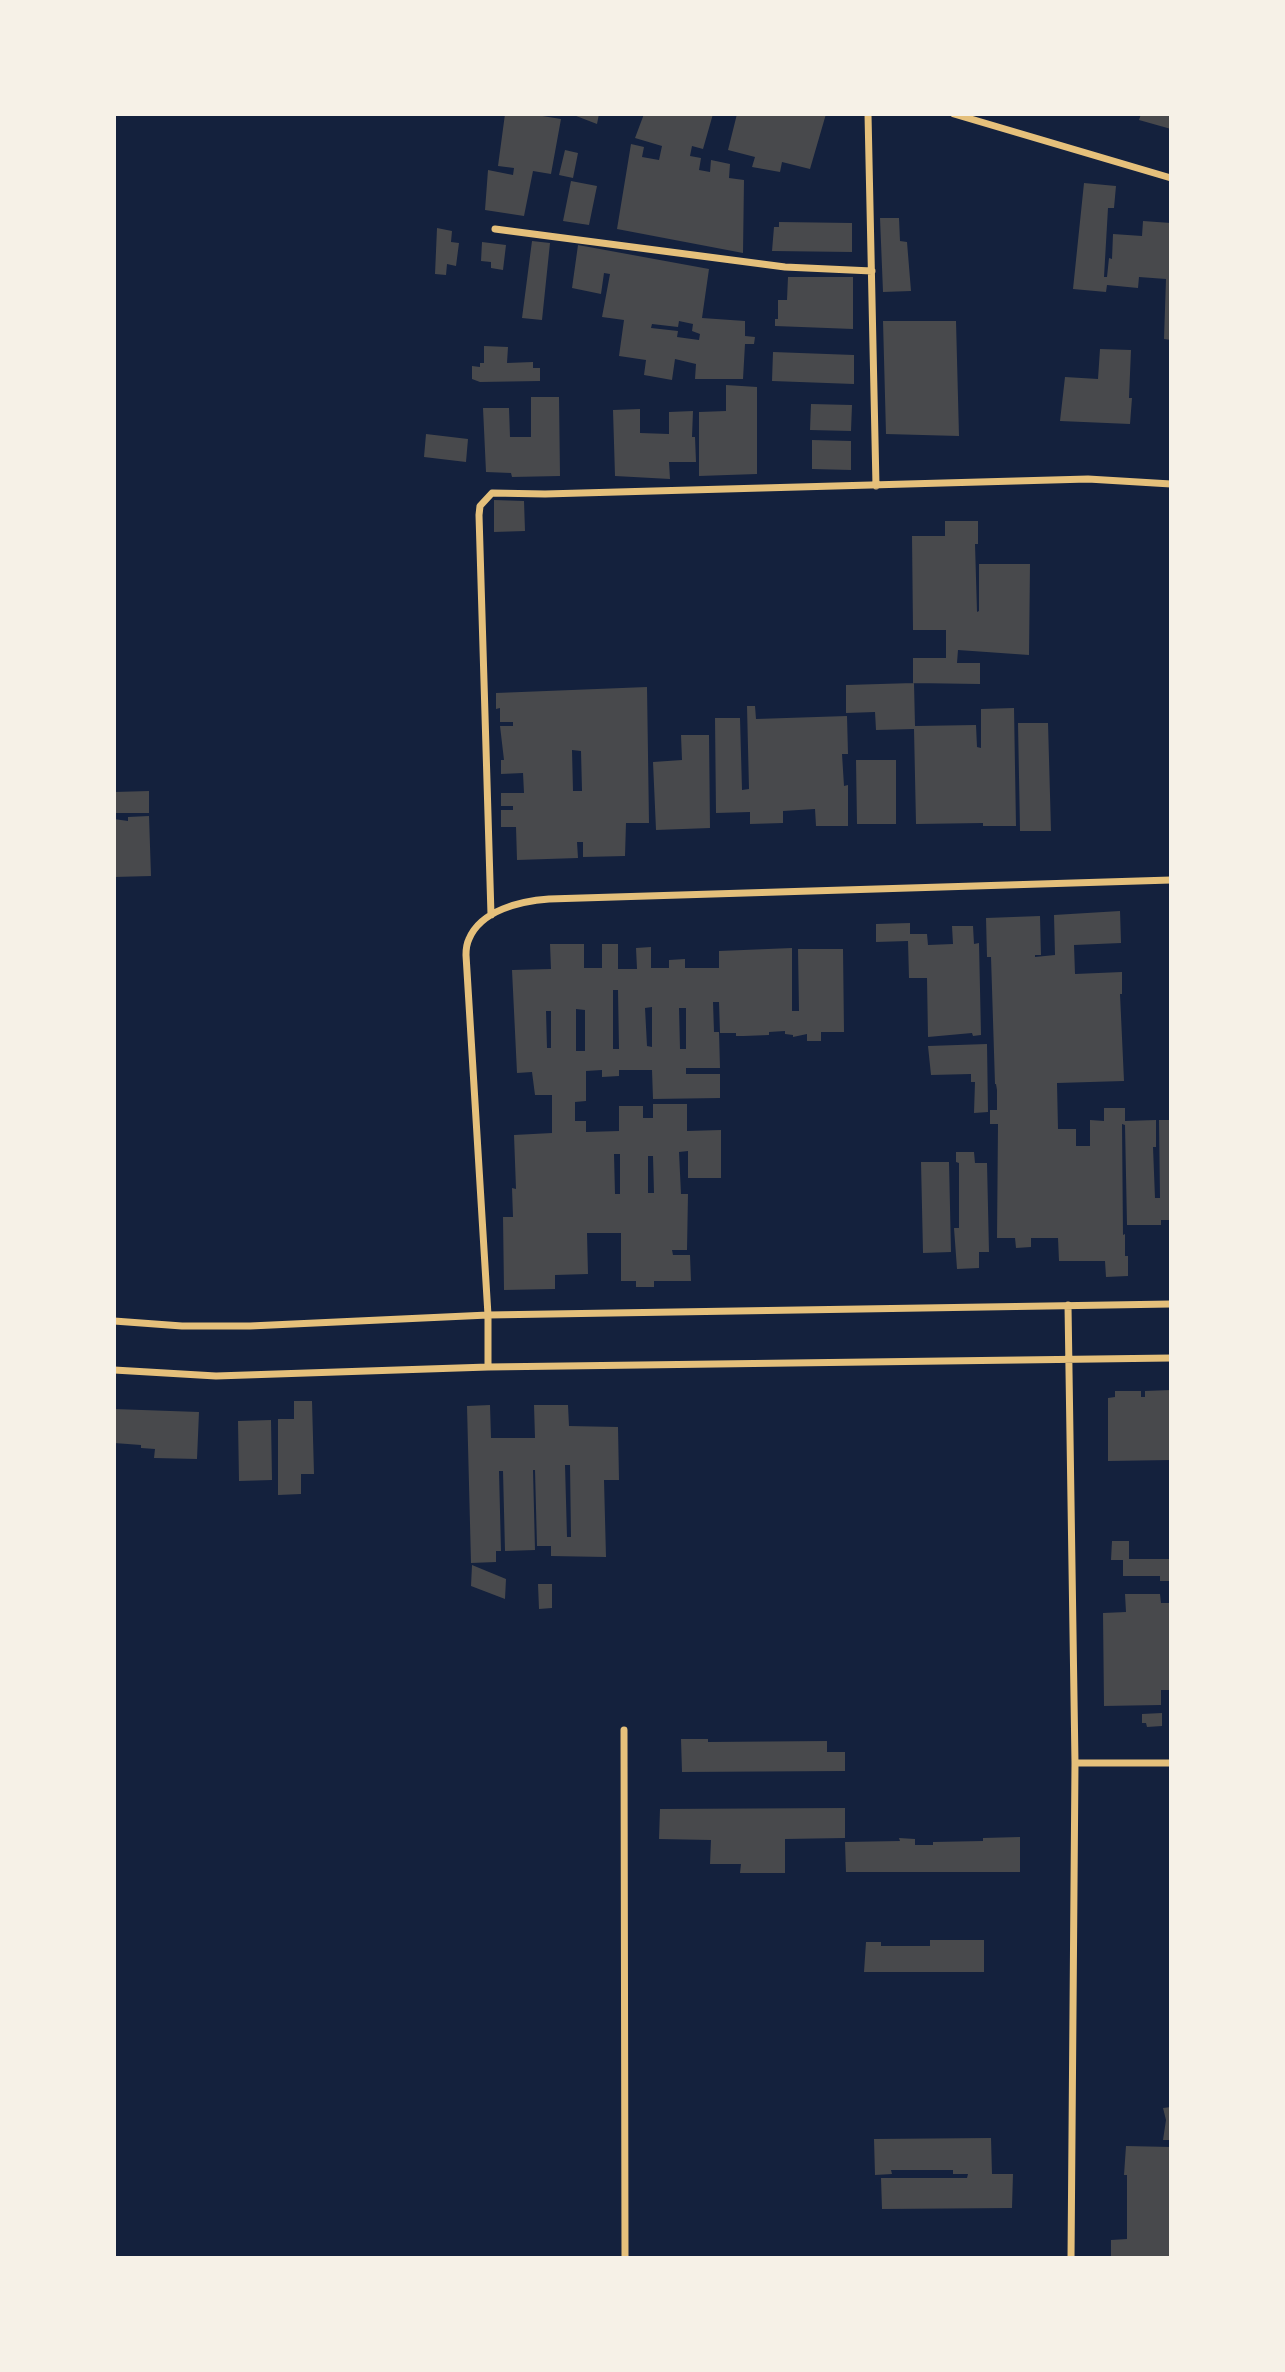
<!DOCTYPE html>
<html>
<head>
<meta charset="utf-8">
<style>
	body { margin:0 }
	#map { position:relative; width:1285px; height:2372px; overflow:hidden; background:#14213d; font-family:"Crimson Pro",serif }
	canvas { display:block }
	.frame { position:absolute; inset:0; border:116px solid #f6f1e7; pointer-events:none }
</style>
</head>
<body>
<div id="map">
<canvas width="1285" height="2372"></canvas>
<div class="frame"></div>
</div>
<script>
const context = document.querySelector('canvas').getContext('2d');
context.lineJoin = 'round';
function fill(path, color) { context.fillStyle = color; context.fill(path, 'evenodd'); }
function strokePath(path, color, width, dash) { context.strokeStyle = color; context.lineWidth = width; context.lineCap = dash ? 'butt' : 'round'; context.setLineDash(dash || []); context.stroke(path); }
const building = new Path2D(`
	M505 114H530L561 119 551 174 533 171 524 216 485 210 488 170 513 175 514 168 498 166Z
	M571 114H599L597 124Z
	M644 114H713L703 149 692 146 690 156 701 158 699 170 710 172 711 160 730 164 729 178 744 180 743 253 617 229 631 144 644 147 642 157 659 160 662 146 635 138Z
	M737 114H826L810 169 782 162 780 172 752 167 755 157 728 150Z
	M1141 114H1171V129L1139 120Z
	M565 150 578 153 573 178 559 175Z
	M571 181 597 186 589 225 563 221Z
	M1084 183 1116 186 1114 208H1108L1104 277H1107L1109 258 1112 259 1113 234 1142 236 1143 221 1171 223V340L1164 339 1166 279 1139 277 1138 288 1107 285 1106 292 1073 289Z
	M880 218H899L900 241 907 242 911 291 883 292Z
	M779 222 852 223V252L772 251 774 227H779Z
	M437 228 452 231 451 242 459 243 456 266 447 264 446 275 435 274Z
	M532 241 550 243 542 320 522 318Z
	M482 242 506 245 503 270 491 268V262L481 261Z
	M578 245 709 269 702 318 745 321V336L755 337 754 344H745L743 379H695L696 364 675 359 672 380 644 375 646 360 619 356 624 320 602 317 610 274 604 273 601 294 572 288ZM679 321 693 324 692 331 700 334 699 340 677 337 678 331 651 328 652 324 678 327Z
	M788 277H853V329L775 326V319H778V300H787Z
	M883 321H956L959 436 886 434Z
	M484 346 508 347 507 363 533 362V368H540V381L480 382 472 379V366L480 367V363H484Z
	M1100 349 1131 350 1129 398H1132L1130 424 1060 421 1065 377 1098 379Z
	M773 352 854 355V384L772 381Z
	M726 385 757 387V474L699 476V412L726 411Z
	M531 397H559L560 476 512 477 511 473 486 472 483 408H509L510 437H531Z
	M811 404 852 405 851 431 810 430Z
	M640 409V433L669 434V412L693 411 692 437H695L696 462H669L670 479 615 476 613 410Z
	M426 434 468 439 466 462 424 457Z
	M812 440 851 441V470L812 469Z
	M494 500 524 501 525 531 494 532Z
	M945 521H978V544H975L977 612 979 611V564H1030L1029 655 958 650 957 663H946H980V684L913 683V658H946V630H913L912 536H945Z
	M914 683 915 726 976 725 977 747 981 748V709L1014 708 1016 826H983V823L916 824 914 729 876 730 875 712 846 713V685Z
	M647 687 649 823H626L625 856 583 857V842H577L578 858 517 860 516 827H501V810H513V806H501V793H524L523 773 501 774V760H504L500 726H513V722H500V708L496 709V693ZM572 750 581 751 582 791H573Z
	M747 706H755L756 719 847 716 848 754H842L844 786 848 785V826H816L815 809 783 811V823L750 824V812L716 813 715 718H740L742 790 749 789Z
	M1018 723H1048L1051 831H1020Z
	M681 735H709L710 828 656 830 653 762 682 760Z
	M856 760H896V824H857Z
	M149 791V813H114V792Z
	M149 816 151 876 114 877V819L128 821V817Z
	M1120 911 1121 943 1074 945 1075 974 1122 972V994H1120L1124 1081 1057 1083 1058 1129H1076V1146H1090V1120L1104 1121V1108H1125V1121L1156 1120V1147H1153L1155 1198H1160L1159 1120H1171V1220H1161V1225H1127L1125 1125 1122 1124 1123 1235 1125 1234V1256H1128V1276L1106 1277 1105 1261H1059L1058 1238H1031V1247L1016 1248 1015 1238H997L998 1124H990V1110H997V1090L996 1084H995L991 957H987L986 918 1040 916 1041 955H1035V957L1055 955 1054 915Z
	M910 923V934H927L928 945 953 944 952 926H973L974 944 979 943 981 1035 973 1036 972 1033 928 1037 927 978H909L908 941 876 942V924Z
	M550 944H584V968H602V944H618V969H637L636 948 651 947V968H669V960L685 959V968H719V951L792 948V1011H799L798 949H843L844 1032H821V1041H807V1034L793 1037V1035L785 1034V1031L769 1032V1035L744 1036H736V1033H720L719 1002H713L714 1032H719L720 1068H686V1074H720V1098L653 1099 652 1070H619V1076L602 1077V1070L586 1071V1101L575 1102V1121H586V1132L619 1131V1106H643V1118H653V1104H687V1131L721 1130V1178H688V1151L679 1152 681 1194H688L687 1250H672L673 1255H690L691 1281H654V1287H636V1281H621V1233H587L588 1274 555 1275V1289L504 1290 503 1217H513L512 1188 516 1189 514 1135 552 1133V1095H535L532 1072 517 1073 512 970 551 969ZM613 990H618L619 1049H613ZM652 1007V1047L647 1046 645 1008ZM679 1008H686V1049H680ZM576 1009 585 1010V1051H576ZM546 1011H551V1048H547ZM614 1154H620V1194H615ZM648 1156H653L654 1193H648Z
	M987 1044 988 1112 974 1113 975 1082H971V1074L931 1075 928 1046Z
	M956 1152H974L975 1163H987L989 1252H979V1268L957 1269 954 1228H959V1163L956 1162Z
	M921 1162H949L951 1252 923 1253Z
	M1171 1390V1460L1108 1461V1398L1115 1397V1391H1141V1397H1145V1391Z
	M294 1401H312L314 1474H301V1494L278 1495V1419H294Z
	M490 1405 491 1438H535L534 1405H568L569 1426 618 1427 619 1480H604L606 1557 551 1556V1546H537L535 1470H533L535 1550 505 1551 503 1471H499L501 1551H496V1562L471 1563 467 1406ZM565 1465H570L571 1537H567Z
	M114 1409 199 1412 197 1459 154 1458 155 1449 141 1448V1445L114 1443Z
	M271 1420 272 1480 239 1481 238 1421Z
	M1112 1541H1129V1559H1171V1581H1160V1576H1123V1560H1111Z
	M472 1565 506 1579 505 1599 471 1586Z
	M538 1584H552V1608L539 1609Z
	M1125 1594H1160L1161 1603H1171V1690H1161V1705L1104 1706 1103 1613 1126 1612Z
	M1162 1713V1726L1147 1727 1146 1723H1142V1714Z
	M681 1739H708V1742L827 1741V1752H845V1771L682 1772Z
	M845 1808V1838L785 1839V1873H740L741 1864H710L711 1840 659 1839 660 1809Z
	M1020 1837V1872H846L845 1842 900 1841 899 1838 915 1839V1845H933V1842L983 1841V1838Z
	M930 1940H984V1972H864L866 1942H881V1946H930Z
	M1171 2107V2140H1163L1166 2120 1163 2108Z
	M991 2138 992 2174H1013L1012 2208 882 2209 881 2178H967L968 2174H953V2170H891L892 2174 875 2175 874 2139Z
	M1126 2146 1171 2147V2258H1111V2240L1127 2239V2175H1124Z`);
const minor = new Path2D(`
	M868 114 876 486
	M954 114 1171 178
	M495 229 785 267 872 271
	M491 915 479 515 480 506 492 493 545 494 1088 479 1171 484
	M1068 1305 1075 1763 1071 2258
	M114 1321 182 1326H250L488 1315 1171 1304
	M488 1367V1315L466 955C466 950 467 943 469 939 481 910 521 901 549 899L1171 880
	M114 1370 216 1376 488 1367 1171 1358
	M624 1730 625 2258
	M1075 1763H1171`);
fill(building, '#48494c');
strokePath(minor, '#e5c07b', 7);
</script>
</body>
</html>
